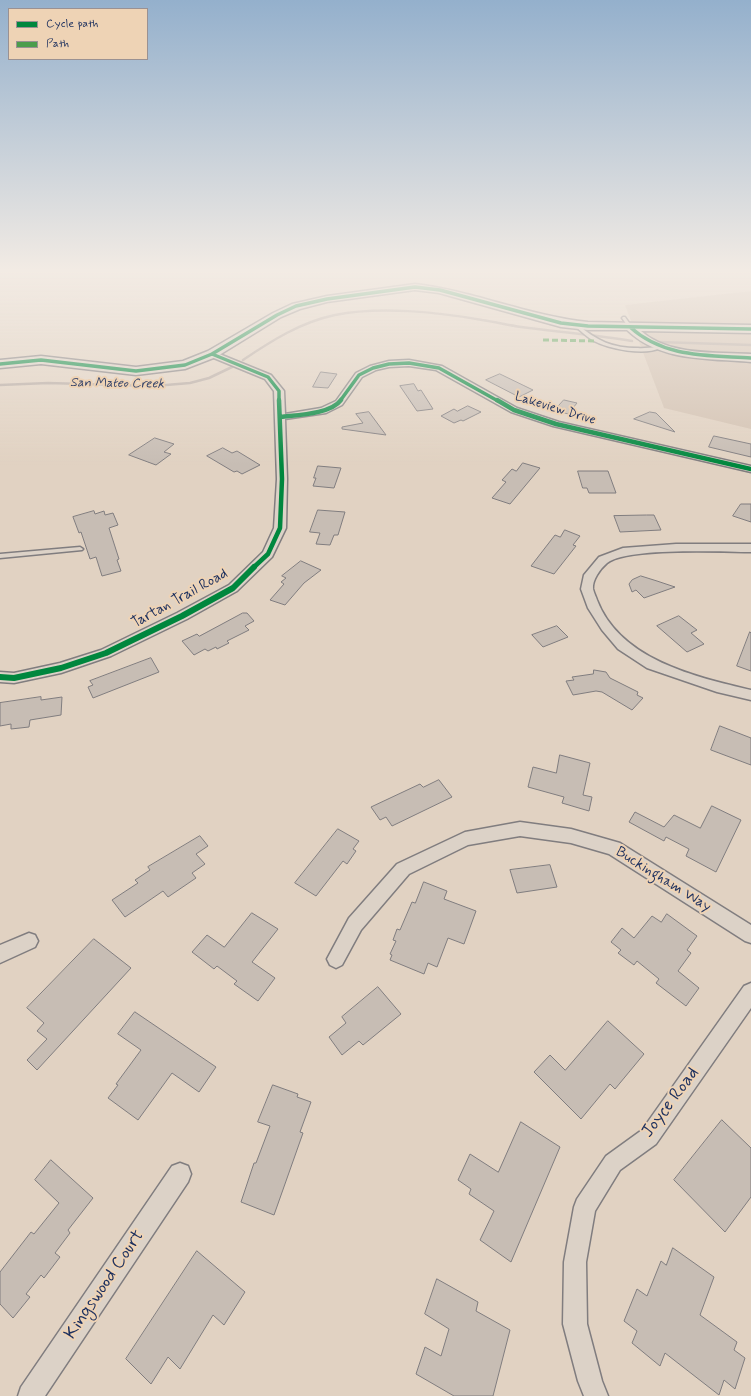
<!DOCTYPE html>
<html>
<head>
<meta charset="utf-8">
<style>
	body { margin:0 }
	#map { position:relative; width:751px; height:1396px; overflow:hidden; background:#e1d2c2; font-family:Mynerve,sans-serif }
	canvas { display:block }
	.legend { position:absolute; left:8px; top:8px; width:140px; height:52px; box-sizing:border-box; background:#eed3b5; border:1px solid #9a9192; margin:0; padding:5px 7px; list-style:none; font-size:12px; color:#1b2f5e }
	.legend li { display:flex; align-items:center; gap:8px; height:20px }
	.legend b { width:20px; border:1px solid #9a9192 }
</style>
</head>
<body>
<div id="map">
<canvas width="751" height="1396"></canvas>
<ul class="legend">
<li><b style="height:5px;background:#00873e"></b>Cycle path</li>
<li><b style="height:5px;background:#4c9d4c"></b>Path</li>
</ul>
</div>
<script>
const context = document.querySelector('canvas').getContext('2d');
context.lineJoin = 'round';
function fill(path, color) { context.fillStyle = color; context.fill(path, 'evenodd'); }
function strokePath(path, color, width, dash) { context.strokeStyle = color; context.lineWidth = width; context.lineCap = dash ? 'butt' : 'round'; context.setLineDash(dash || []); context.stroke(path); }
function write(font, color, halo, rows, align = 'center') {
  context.font = font + ' Mynerve,sans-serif'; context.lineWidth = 4; context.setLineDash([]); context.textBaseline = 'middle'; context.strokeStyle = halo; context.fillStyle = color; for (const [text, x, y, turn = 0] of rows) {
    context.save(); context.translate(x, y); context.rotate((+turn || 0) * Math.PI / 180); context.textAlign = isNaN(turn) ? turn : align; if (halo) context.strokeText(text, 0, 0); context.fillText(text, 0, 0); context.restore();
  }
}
const green = new Path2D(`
	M751 291V429L664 408 625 305Z`);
const stream = new Path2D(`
	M659 342 751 345
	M243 360C271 341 301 322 335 315 379 306 438 312 482 320 495 322 508 325 521 327 558 332 595 335 632 341
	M0 385 48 383 154 386 190 383 209 378 232 367`);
const building = new Path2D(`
	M321 372 337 374 328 388 313 387Z
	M500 374 533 390 519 397 486 380Z
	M414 384 418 391 421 390 433 409 417 411 400 386Z
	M564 400 577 403 568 414 555 410Z
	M468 406 481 412 463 421 461 420 454 423 441 416 454 409 457 411Z
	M369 412 386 435 342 429V427L363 423 356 414Z
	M650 412 656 413 675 432 634 419Z
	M714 436 751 444V457L709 447Z
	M155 438 174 444 164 452 171 454 156 465 129 455Z
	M223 448 232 453 237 451 260 465 242 474 237 471 234 472 207 456Z
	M523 463 540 468 510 504 492 498 506 482 502 480 512 469 516 471Z
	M318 466 341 468 334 488 313 486 316 478H314Z
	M578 471H608L616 493H589L587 488H583Z
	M741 504H751V522L733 516Z
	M318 510 345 512 338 535H334L330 545 316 544 320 533 310 532Z
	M94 511 95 514 104 511 105 515 113 513 118 525 109 528 119 559 117 560 121 571 102 576 96 557 90 559 81 532 79 533 73 517Z
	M647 515H654L661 530 620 532 614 516Z
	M565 530 580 536 573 545 576 546 554 574 531 566 555 535 560 537Z
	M301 561 321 570 304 583 285 605 270 600 284 584 281 582 286 578 282 576Z
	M641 576 657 581 675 587 644 598 636 590 632 592 629 584 632 580Z
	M243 613H247L254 621 245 626 249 630 227 641 229 643 217 649 216 647 208 651 205 649 194 655 182 641 197 634 199 636Z
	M679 616 697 630 691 633 704 644 687 652 657 626Z
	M557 626 568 637 543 647 532 635Z
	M750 632 751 633V671L737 666Z
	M151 658 159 672 93 698 88 687 93 685 90 681Z
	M594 670 606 672 610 678 638 692 637 695 643 698 632 710 602 692 596 691 573 695 566 681 574 680 572 677 593 674Z
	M41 697V700L62 697 61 715 30 720 29 727 11 729V724L0 726V703Z
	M720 726 751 738V765L711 750Z
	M560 755 590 763 583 795 592 797 589 811 562 803 564 797 528 787 533 767 556 773Z
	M439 780 452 797 392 826 386 817 380 820 371 807 420 784 423 787Z
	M712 806 741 820 716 872 686 856 689 849 666 837 664 841 629 822 635 812 664 827 674 815 700 828Z
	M338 829 359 841 353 849 356 851 347 864 343 861 316 896 295 883Z
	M200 836 208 846 196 854 205 864 192 873 196 878 168 897 163 891 125 917 112 900 138 883 135 880 150 870 148 867Z
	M550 865 557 887 517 893 510 870Z
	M424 882 447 891 444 899 476 911 464 944 448 938 437 967 428 963 424 974 390 960 392 955 390 954 396 941 393 940 397 929 400 930 412 902 415 903Z
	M252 913 278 929 252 962 275 978 258 1001 234 984 237 981 217 966 214 969 192 952 207 935 224 947Z
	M667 914 697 936 687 950 691 953 678 971 699 988 686 1006 656 983 659 979 637 961 634 965 618 953 621 950 611 942 622 928 634 938 652 916 661 922Z
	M94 939 131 968 37 1070 27 1060 47 1039 37 1031 44 1023 27 1008Z
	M378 987 401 1014 363 1045 359 1041 342 1055 329 1037 346 1023 342 1017Z
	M135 1012 216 1067 199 1092 172 1073 138 1120 108 1098 118 1085 116 1084 141 1050 118 1034Z
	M608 1021 644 1054 615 1089 610 1084 581 1119 534 1072 550 1055 565 1070Z
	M273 1085 298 1094 297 1097 311 1102 300 1132 303 1133 274 1215 241 1202 254 1163H256L270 1126 258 1122Z
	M722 1120 751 1148V1197L725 1232 674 1180Z
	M521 1122 560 1147 511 1262 480 1240 494 1211 469 1194 471 1189 458 1180 470 1154 498 1172Z
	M51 1160 93 1198 68 1230 70 1233 55 1253 60 1257 44 1278 41 1275 26 1294 30 1297 13 1318 0 1304V1272L31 1232 34 1234 59 1203 35 1180Z
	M673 1248 714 1277 700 1315 737 1342 734 1350 745 1358 735 1389 724 1380 719 1395 665 1353 660 1366 632 1343 637 1331 624 1321 637 1289 647 1296 661 1261 666 1265Z
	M197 1251 245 1292 224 1325 213 1315 180 1369 168 1357 151 1384 126 1359Z
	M437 1279 478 1302 476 1311 510 1330 493 1396H454L416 1374 425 1347 441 1356 449 1329 425 1314Z`);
const lane = new Path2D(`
	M623 317H625L632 327 631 328H629L622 318Z
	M575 324H577C597 341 612 348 638 348 645 349 655 346 660 348 645 356 609 349 594 341 587 337 581 331 575 326Z
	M80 547 83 549 82 550 0 558V554Z`);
const street = new Path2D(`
	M212 351 271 375 284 391 285 414 321 408 336 401 356 373 370 366 389 361 409 360 442 366 517 408 559 422 751 466V472L553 426 511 412 436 370 409 366 389 367 376 370 362 377 342 405 326 413 285 419 287 479 286 528 272 557 237 591 187 619 111 656 61 673 14 683 0 682V672L14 673 60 663 101 650 177 613 229 585 263 552 274 528 277 479 274 391 265 379 209 356 208 354Z
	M676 544H751V552C723 552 627 547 607 563 600 569 592 580 593 589 594 593 596 597 597 600 620 660 696 677 751 690V700L717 692 647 668 618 649 602 630 588 608 581 589 584 575 599 557 623 548Z
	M520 822 571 829 620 843 751 925V943L745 941 609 854 571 843 520 836 468 845 409 874 361 930 342 965 336 968 330 965 327 959 349 918 397 864 465 832Z
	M29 933 35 935 38 941 35 947 0 963V945Z
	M751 983V1008L656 1144 620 1170 595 1211 586 1262 587 1324 602 1381 608 1396H584L578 1381 563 1324 564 1262 574 1207 577 1199 606 1156 642 1130 744 986Z
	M180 1163 188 1166 191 1174 188 1182 45 1396H18L21 1387 172 1166Z`);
const secondary = new Path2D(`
	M415 284C474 291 529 316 588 322L751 325V333L641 331C669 356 716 352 751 354V362C708 358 660 362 627 330H588L561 327 439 293 415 290 327 302 300 309 281 317 216 357 185 369 136 375 41 364 0 368V360L41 356 136 367 183 361 208 351 273 313 292 304 327 296Z`);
const quiet = new Path2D(`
	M543 340 597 341`);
const cyclewayFar2 = new Path2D(`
	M630 327C664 358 708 355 751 358
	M212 354 268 377 279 391V401
	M0 364 41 360 136 371 185 365 212 354 277 315 296 306 327 299 415 287 440 290 561 323 588 326 751 329
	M340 401 359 375 373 368 389 364 409 363 439 368 498 401`);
const cyclewayFar1 = new Path2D(`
	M497 400 514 410 556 424 751 469
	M281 417C297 415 331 414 341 400
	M253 568 268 554 280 528 282 479 279 400`);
const cycleway = new Path2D(`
	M0 677 14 678 61 668 106 653 182 616 233 588 254 567`);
const farWaternames = [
	["San Mateo Creek",117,384,1]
];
const farStreetnames = [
	["Lakeview Drive",555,409,17]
];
const streetNames = [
	["Tartan Trail Road",180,599,-29],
	["Buckingham Way",663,880,32]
];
const nearStreetnames = [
	["Joyce Road",671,1103,-53],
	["Kingswood Court",105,1285,-56]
];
fill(green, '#d3c2b2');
strokePath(stream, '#b6aaa3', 2.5);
fill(building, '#c7bdb4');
strokePath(building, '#807d7f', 1);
strokePath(lane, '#807d7f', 3);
strokePath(street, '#807d7f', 3);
strokePath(secondary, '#807d7f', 3);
fill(lane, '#dcd2c7');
fill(street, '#dcd2c7');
fill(secondary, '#dcd2c7');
strokePath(quiet, '#4c9d4c', 3, [6, 3]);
strokePath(cyclewayFar2, '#00873e', 3.5);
strokePath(cyclewayFar1, '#00873e', 4.5);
strokePath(cycleway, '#00873e', 6);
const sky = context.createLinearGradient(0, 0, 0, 465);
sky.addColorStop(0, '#94b0cc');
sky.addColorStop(0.58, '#f2ebe4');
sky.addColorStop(1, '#f2ebe400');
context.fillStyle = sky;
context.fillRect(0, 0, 751, 465);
write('italic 13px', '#364469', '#eed3b5', farWaternames);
write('13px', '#1b2f5e', '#eed3b5', farStreetnames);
write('15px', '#1b2f5e', '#eed3b5', streetNames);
write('18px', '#1b2f5e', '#eed3b5', nearStreetnames);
</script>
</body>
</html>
